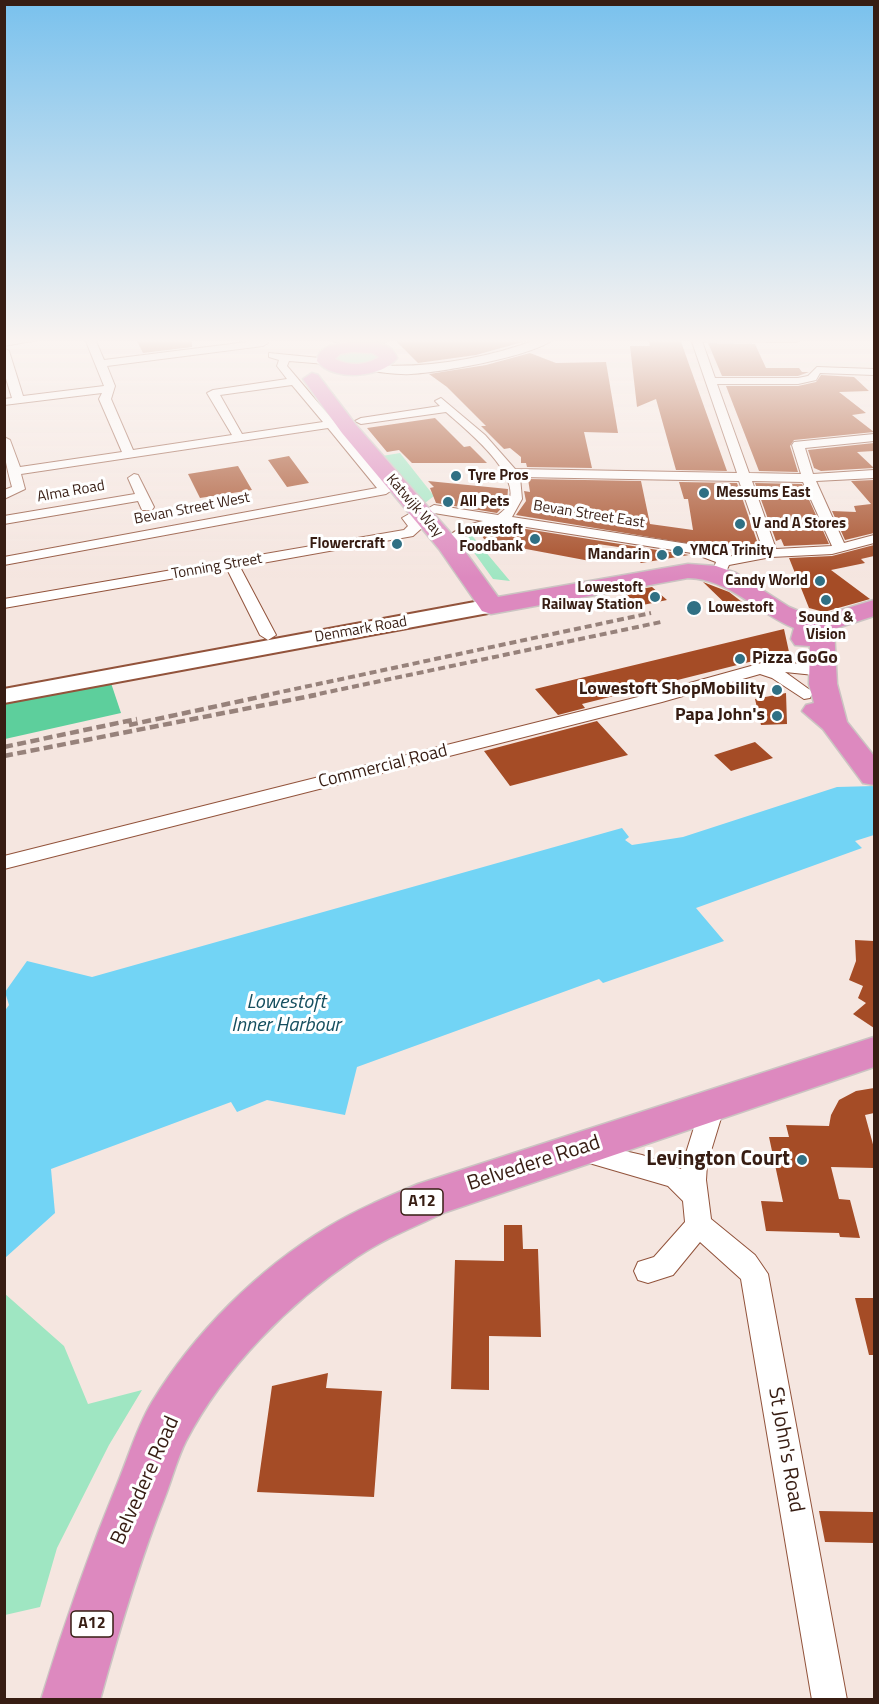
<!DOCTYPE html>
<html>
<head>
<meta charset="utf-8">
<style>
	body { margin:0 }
	#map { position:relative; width:879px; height:1704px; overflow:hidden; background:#f5e6e0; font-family:"Titillium Web",sans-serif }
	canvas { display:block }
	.frame { position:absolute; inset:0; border:6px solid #371d13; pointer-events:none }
</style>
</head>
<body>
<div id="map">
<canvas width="879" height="1704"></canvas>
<div class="frame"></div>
</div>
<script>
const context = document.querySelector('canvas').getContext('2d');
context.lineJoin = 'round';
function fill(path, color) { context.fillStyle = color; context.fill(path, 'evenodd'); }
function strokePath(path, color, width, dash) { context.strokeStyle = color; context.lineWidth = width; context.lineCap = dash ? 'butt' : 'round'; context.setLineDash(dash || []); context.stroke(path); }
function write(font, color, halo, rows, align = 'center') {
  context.font = font + ' "Titillium Web",sans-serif'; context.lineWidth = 6; context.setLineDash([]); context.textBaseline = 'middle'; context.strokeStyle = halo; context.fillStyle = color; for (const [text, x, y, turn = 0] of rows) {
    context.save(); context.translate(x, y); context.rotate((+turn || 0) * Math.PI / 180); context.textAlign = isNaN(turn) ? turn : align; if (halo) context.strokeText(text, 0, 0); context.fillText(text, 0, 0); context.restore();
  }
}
const green = new Path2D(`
	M362 348 382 355 370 365 336 363 333 355Z
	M400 453 434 496 425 503 382 456Z
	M469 532 510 581 493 579 465 540Z
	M4 1293 64 1346 88 1404 142 1390 109 1445 57 1548 40 1607 5 1615Z`);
const forest = new Path2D(`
	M111 683 121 713 5 739V703Z`);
const water = new Path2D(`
	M874 786V835L855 841 862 848 696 908 724 941 603 983 599 979 357 1067 345 1115 267 1100 237 1112 231 1102 51 1169 55 1213 5 1258 4 1012 9 1005 5 992 27 961 92 977 622 828 629 837 625 840 632 845 683 837 837 787Z`);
const building = new Path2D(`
	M136 339H192V347L143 353Z
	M421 339H530V340L476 355 418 363 397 342Z
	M648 339H680L727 471 676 470 656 399 637 407 630 346H650Z
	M708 343 755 344 766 368H799L802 372H809L798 376H722Z
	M530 353 556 363 606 362 618 433 584 432 592 468 527 467 526 463H521V457L510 448 504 449 481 426H486L447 387 429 374 486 365Z
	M821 375 854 377 869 391 839 392 866 413 852 415 874 432 794 440 790 446 798 472 759 471 726 386H798L816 382Z
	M435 418 464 447 470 446 487 463H412L399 450 387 452 367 428Z
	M874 443V451L857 452 874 468 821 471 814 468 808 450Z
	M289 456 309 483 287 487 268 460Z
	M238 466 252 490 200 498 188 474Z
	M528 479 641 481 650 524 693 530 688 499H684L679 482 737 483 759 547 704 546 516 515 526 501 524 491 530 492Z
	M874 480V533L845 540 832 511 856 512 854 506 871 504 851 481Z
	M428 481 508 489 507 502 497 513 436 503 430 488 434 487Z
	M755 483 802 484 829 544 784 546 781 539 776 541Z
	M501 525 689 555 641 563 625 548 598 544 590 561 510 546 512 544 484 539 480 533Z
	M874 545V556L861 559 865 563 831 570 870 599 824 612 809 608 789 558 832 556Z
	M703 582 729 592 750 608 733 611Z
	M652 587 667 600 638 606 624 592Z
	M784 629 789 652 582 704 585 708 558 715 535 689Z
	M786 693 787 724 761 725 755 699Z
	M597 721 628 755 510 786 484 751Z
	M755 742 773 758 731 771 714 755Z
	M855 940 874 941V1028L853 1014 866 1003 858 998 863 986 849 980 856 961Z
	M874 1088V1113L865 1115 874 1148V1168L831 1167 839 1199 850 1200 860 1238 840 1237 839 1233 766 1231 761 1201 783 1202 769 1137H789L786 1125 829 1126 831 1115 839 1100 856 1091Z
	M504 1225H522L523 1249H538L541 1337 489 1336V1390L451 1389 455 1260 504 1261Z
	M855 1298H874V1355H869Z
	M328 1373 326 1388 382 1391 374 1497 257 1492 272 1386Z
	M819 1511 874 1512V1543L825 1542Z`);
const street = new Path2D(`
	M43 339 4 346V340Z
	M85 339H95L104 360 263 340 268 343 263 346 107 366 115 386 111 399 133 450 232 435 207 393 213 390 287 379 277 366 279 360 269 357V353L330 359 331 361 326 364 289 361 287 366 392 490 386 494 4 565V557L377 488 328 428 21 474 25 489 4 499V490L12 487C7 468 4 458 4 437L10 440 20 467 122 452 99 399 102 393 4 405V399L12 398 4 372V348L9 351 23 396 104 386ZM292 385 323 422 242 434 220 395Z
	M328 339H361L342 344Z
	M378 339H391L382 343Z
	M539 339H554C531 357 442 372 411 374 397 375 383 372 369 371L364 368 369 365C428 369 484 359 539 339Z
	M691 339H801L796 342 702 341 715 378H798L808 376 817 367 874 369V375L820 373 816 380 798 384H717L749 473 801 474 792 445 794 442 874 434V441L805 448 813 474 874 470V478L816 481 844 543 874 535V543L832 554 771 557 729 565 724 576 719 577 712 573 716 562 692 553 501 523 467 535 448 548 441 544C452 530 466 525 483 521L434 513 427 509 434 505 498 515C540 487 466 430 446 412L361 424 355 421 361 418 440 406 435 401 441 398 485 435 515 469 737 473ZM520 477 739 481 763 550 727 557 695 545 512 517 522 499ZM752 481 803 482 832 546 776 549Z
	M134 474 138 475 154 507 152 510H142L138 501 4 524V516L135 494 128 478Z
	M409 514 414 515 423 527 413 536 240 567 276 635 268 640 260 635 227 569 4 608V599L404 530 408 526 402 518Z
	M769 661 824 666 832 671 824 676 785 672 810 690 812 694 810 698 804 699 772 678 760 674 662 702 4 869V856L650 694Z
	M713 1095 722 1098 725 1105 707 1164 706 1180 711 1219 755 1255 768 1274 847 1700H812L741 1279 700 1242 673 1275 648 1283 638 1280 634 1271 638 1262 654 1257 685 1222 683 1201 668 1186 572 1158 569 1151 572 1144 581 1141 642 1155 681 1169 701 1105 704 1098Z`);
const secondary = new Path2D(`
	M491 599 499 601 502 606 499 611 4 703V689Z`);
const highway = new Path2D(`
	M352 342C368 342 391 340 397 358 382 378 333 382 317 361 318 345 339 344 352 342ZM352 352 372 353 379 357C366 366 349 366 335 359L340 354Z
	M312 373 318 375 356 425 456 539 498 597 688 564 716 566 736 573 789 607 815 618 874 600V616L834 629 837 684 847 722 874 756V785L863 783 823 729 802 711 806 705 814 703 809 684 810 646 795 645 791 639 794 628C757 613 730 579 688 578L491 614 482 611 439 549 342 433 306 383 303 379Z
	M874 1037V1067L446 1212C416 1226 385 1238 357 1257 289 1303 224 1368 186 1441 177 1459 172 1479 165 1497 139 1563 119 1631 100 1700H41C64 1624 90 1550 120 1477 130 1452 138 1425 152 1402 194 1333 258 1269 328 1227 356 1210 387 1197 418 1184Z`);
const railFar1 = new Path2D(`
	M262 696 651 613
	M309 696 661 622`);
const rail = new Path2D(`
	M129 725 269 695
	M4 747 137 719
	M4 756 316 695`);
const markers = [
	[456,476,6,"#307084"],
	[704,493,6,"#307084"],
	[448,502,6,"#307084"],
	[740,524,6,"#307084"],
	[535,539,6,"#307084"],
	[397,544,6,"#307084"],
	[678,551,6,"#307084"],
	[662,555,6,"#307084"],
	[820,581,6,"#307084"],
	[655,597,6,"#307084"],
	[826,600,6,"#307084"],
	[694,608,8,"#307084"],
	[740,659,6,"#307084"],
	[777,690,6,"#307084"],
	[777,716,6,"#307084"],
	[802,1160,6,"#307084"]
];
const farPoinames = [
	["Tyre Pros",468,476],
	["Messums East",716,493],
	["All Pets",460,502],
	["V and A Stores",752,524],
	["Lowestoft",523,530,"right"],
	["Foodbank",523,547,"right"],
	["Flowercraft",385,544,"right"],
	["YMCA Trinity",690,551],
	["Mandarin",650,555,"right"],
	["Candy World",808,581,"right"],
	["Lowestoft",643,588,"right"],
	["Railway Station",643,605,"right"],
	["Lowestoft",708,608],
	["Sound &",826,618,"center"],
	["Vision",826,635,"center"]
];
const farStreetnames = [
	["Alma Road",71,492,-10],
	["Katwijk Way",414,506,49],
	["Bevan Street West",192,509,-11],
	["Bevan Street East",589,515,9],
	["Tonning Street",217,567,-10],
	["Denmark Road",361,630,-10]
];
const shields = [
	[422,1202,42],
	[92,1624,42]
];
const shieldNames = [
	["A12",422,1202],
	["A12",92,1624]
];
const poiNames = [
	["Pizza GoGo",752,659,"left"],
	["Lowestoft ShopMobility",765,690],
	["Papa John's",765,716]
];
const streetNames = [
	["Commercial Road",383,767,-14]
];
const waterNames = [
	["Lowestoft",286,1003],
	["Inner Harbour",286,1026]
];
const nearPoinames = [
	["Levington Court",790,1160]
];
const nearStreetnames = [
	["Belvedere Road",534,1164,-18],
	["St John's Road",785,1450,80],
	["Belvedere Road",146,1481,-66]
];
fill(green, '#9fe6c2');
fill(forest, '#5dcf9c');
fill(water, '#72d4f5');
fill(building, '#a54c26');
strokePath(street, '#92533b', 2);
strokePath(secondary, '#92533b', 4);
strokePath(highway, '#cbc4c2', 3);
fill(street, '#fff');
fill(secondary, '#fff');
fill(highway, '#dd89bf');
strokePath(railFar1, '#97827b', 4, [7, 4]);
strokePath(rail, '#97827b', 4.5, [9, 4.5]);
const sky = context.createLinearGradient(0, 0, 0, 578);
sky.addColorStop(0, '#79c1ed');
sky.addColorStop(0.59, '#faf4f1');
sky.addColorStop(1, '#faf4f100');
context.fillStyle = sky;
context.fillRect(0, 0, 879, 578);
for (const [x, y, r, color] of markers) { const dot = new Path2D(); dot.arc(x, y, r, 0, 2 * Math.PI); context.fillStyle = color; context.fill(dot); strokePath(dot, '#fff', 2); }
write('bold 15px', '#371d13', '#fff', farPoinames, 'left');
write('15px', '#371d13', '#fff', farStreetnames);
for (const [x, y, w] of shields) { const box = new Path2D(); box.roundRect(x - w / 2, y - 13, w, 26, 4.5); context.fillStyle = '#fff'; context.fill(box); strokePath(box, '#371d13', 1.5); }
write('bold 16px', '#371d13', null, shieldNames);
write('bold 18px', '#371d13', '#fff', poiNames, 'right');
write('18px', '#371d13', '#fff', streetNames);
write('italic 20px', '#164f5f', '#fff', waterNames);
write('bold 21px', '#371d13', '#fff', nearPoinames, 'right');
write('21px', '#371d13', '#fff', nearStreetnames);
</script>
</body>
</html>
